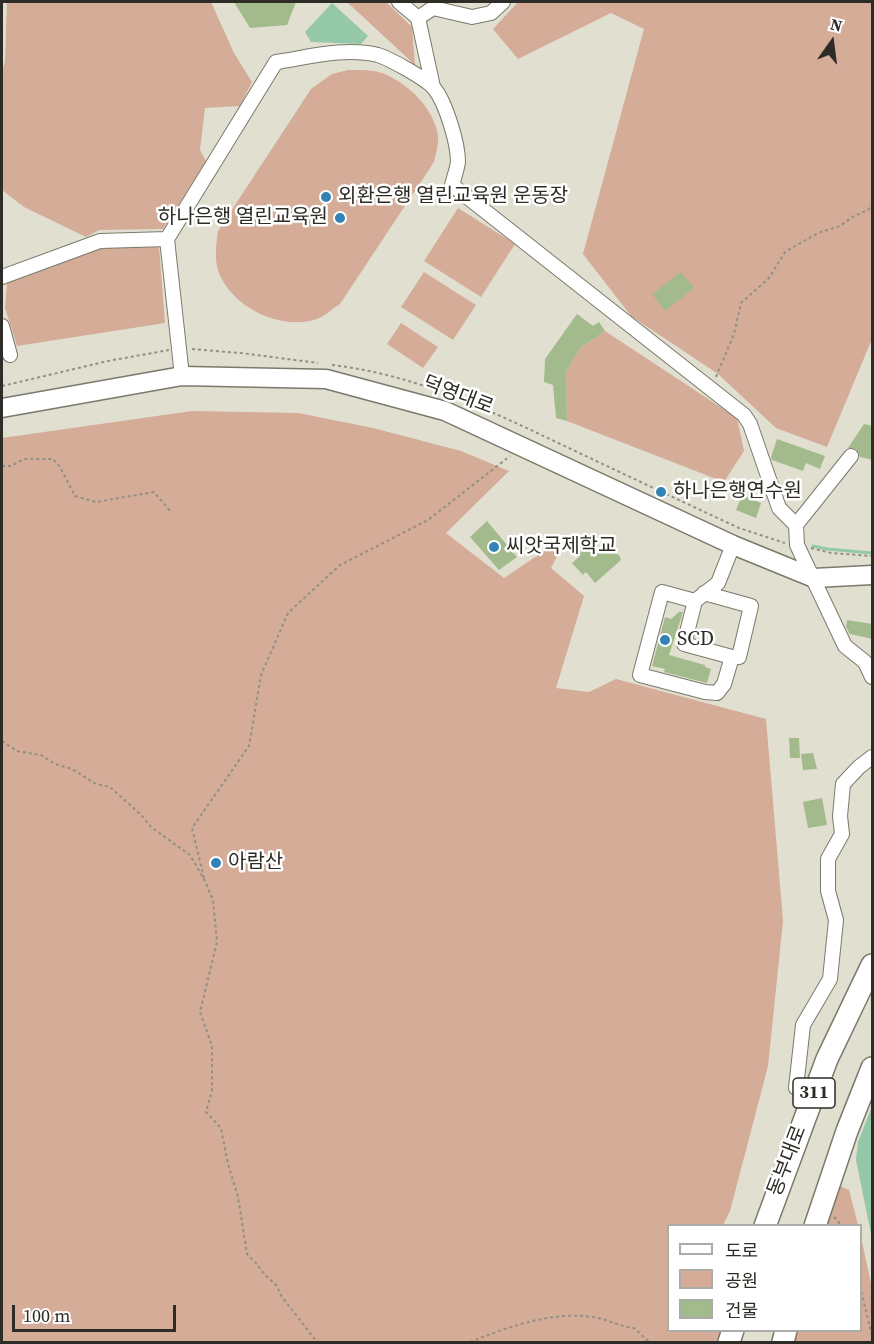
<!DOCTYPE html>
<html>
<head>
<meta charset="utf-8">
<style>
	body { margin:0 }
	#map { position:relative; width:874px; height:1344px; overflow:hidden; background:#e1dfd0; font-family:"Source Serif 4","Noto Sans KR",serif }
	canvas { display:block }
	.frame { position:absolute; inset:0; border:3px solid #2d2c26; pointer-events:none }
	.legend { position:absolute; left:667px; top:1224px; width:195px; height:108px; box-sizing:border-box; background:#fff; border:2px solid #ababa8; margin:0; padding:8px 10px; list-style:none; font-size:18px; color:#2d2c26 }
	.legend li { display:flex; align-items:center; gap:12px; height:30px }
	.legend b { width:30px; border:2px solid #ababa8 }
	.north { position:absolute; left:802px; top:12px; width:60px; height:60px; -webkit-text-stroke:4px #fff; paint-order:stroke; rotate:14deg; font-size:16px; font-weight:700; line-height:24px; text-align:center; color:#2d2c26 }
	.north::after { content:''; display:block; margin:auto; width:21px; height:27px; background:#2d2c26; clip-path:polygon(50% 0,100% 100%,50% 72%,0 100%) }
	.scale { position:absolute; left:12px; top:1305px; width:164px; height:27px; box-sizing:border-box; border:3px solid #2d2c26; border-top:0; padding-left:8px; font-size:18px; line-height:21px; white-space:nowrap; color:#2d2c26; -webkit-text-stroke:4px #fff; paint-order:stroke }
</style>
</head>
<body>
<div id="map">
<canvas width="874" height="1344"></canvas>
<div class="frame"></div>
<ul class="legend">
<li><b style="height:8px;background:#fff"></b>도로</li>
<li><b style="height:16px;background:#d4ac98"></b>공원</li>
<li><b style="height:16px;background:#a3ba8c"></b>건물</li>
</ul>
<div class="north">N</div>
<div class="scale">100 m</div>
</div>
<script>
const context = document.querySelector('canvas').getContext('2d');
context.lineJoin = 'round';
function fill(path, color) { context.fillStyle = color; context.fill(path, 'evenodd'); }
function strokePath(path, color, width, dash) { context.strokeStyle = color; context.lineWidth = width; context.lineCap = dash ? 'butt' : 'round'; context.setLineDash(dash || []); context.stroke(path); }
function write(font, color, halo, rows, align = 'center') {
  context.font = font + ' "Source Serif 4","Noto Sans KR",serif'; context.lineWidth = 5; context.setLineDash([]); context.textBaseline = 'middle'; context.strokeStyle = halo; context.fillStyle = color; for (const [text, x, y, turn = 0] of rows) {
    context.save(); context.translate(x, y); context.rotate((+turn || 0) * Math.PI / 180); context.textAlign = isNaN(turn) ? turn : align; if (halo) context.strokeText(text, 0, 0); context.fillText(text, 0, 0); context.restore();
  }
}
const green = new Path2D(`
	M7 2H211L234 53 252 82 240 106 205 108 200 150 206 161 163 229 99 230 86 237 24 207 2 190V72L5 61Z
	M347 2H386L412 27 415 65Z
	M518 2H872V339L827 447 776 428 718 374 631 316 583 254 644 29 611 13 518 59 493 29Z
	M348 70C360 70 373 69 385 74 409 85 433 107 438 135 439 143 436 154 434 162L340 304C333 308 325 316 317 319 281 331 233 308 219 273 214 260 216 245 218 231L311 89 332 74Z
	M458 208 515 244 481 297 424 261Z
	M159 247 165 323 17 346 5 308 7 282 103 248Z
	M424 272 476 305 453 340 401 307Z
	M401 323 438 347 423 368 387 344Z
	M605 331 737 418 744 451 724 482 567 421 566 372 580 348Z
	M192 411 298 413 373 428 461 451 509 471 446 533 504 578 568 535 551 568 584 596 556 688 589 692 616 679 766 719 783 921 768 1066 730 1211 723 1225 668 1226V1330L720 1331 722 1342H2V438Z
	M838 1185 849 1190 858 1225 824 1226Z
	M861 1237 872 1288V1342H793L795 1331 860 1330Z`);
const water = new Path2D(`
	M332 3 368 36 361 44 311 42 305 32Z
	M872 1106V1239L856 1160 858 1142Z`);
const stream = new Path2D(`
	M813 546 827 549 872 553`);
const building = new Path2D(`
	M234 2H296L287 25 250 28Z
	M681 272 694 288 665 311 652 294Z
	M577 314 593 326 599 322 605 331 580 348 566 372 567 421 556 418 553 385 544 382 545 359Z
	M864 424 873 426V460L860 457 856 449 848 448Z
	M777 439 825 456 820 469 806 463 803 471 772 460 771 457Z
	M742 495 761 503 756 518 736 510Z
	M487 521 517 557 499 570 470 537Z
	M584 543 592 553 598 548 619 555 621 560 595 583 586 572 583 575 572 563 579 557 575 552Z
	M679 612H683L669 655 705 665V667L711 669 707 683 664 672 665 669 652 666 665 617 671 619Z
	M847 620 873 624V639L850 634 846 627Z
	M789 738H799L800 758H790Z
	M813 753 817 769 803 770 801 754Z
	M822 798 827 825 808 828 803 802Z`);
const path = new Path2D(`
	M192 349 241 353 318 363
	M332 365C419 375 495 413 573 450 628 476 683 502 739 528L785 543
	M716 377 734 334 741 303 769 278 785 252 818 233 840 226 854 216 868 210 872 204
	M2 386 108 361 169 350
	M2 466H11L24 459H53L60 467 75 496 96 502 154 492 170 511
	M811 548 831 553 872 556
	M2 741 17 751 41 755 55 764 72 769 96 784 110 787 141 815 151 827 190 855 205 881 213 900 217 942 200 1012 212 1046V1090L206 1112 221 1128 228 1164 238 1197 247 1254 256 1263 265 1275 276 1285 282 1297 317 1342
	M204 878 192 828 249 746 261 675 288 613 340 565 428 520 510 456
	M834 1217 842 1226
	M860 1286 872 1336
	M470 1342C508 1327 551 1311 593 1317 607 1319 620 1327 634 1328L649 1342`);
const minor = new Path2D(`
	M399 2 418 18 433 87
	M418 18 433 8 472 17 491 13 503 2
	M2 277 100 241 167 239
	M2 326 10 355
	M182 376 167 239 276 62C309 57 345 47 378 55 390 59 425 78 434 88 446 103 458 143 458 162 457 169 454 178 452 185L744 415 750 424 779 508 796 525 797 545 845 646 865 662 872 677
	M796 525 851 456
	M704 593 751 606 739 657H732L684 644 695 601 718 583 733 545
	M695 601 662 592 640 675 705 692 717 693 724 684 732 657
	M796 1088 803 1025 830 979 836 920 828 891V859L842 834 840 816 843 784 859 767 872 757`);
const major = new Path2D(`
	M2 408 182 376 326 379 445 411 733 545 814 578 872 575`);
const highway = new Path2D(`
	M765 1226 827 1059 872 965
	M815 1226 847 1131 872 1068
	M729 1342 733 1330
	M783 1342 786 1330`);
const markers = [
	[326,197,6,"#3283b4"],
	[340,218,6,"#3283b4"],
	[661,492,6,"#3283b4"],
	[494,547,6,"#3283b4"],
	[665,640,6,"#3283b4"],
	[216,863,6,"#3283b4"]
];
const shields = [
	[814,1093,42]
];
const shieldNames = [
	["311",814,1093]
];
const poiNames = [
	["외환은행 열린교육원 운동장",338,197],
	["하나은행 열린교육원",328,218,"right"],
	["하나은행연수원",673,492],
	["씨앗국제학교",506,547],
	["SCD",677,640],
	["아람산",228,863]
];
const streetNames = [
	["덕영대로",458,396,21],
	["동부대로",788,1161,-69]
];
fill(green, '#d4ac98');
fill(water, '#95c8a8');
strokePath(stream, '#95c8a8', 3);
fill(building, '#a3ba8c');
strokePath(minor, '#7a796b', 16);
strokePath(major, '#7a796b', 21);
strokePath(highway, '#7a796b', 24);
strokePath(path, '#929085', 2, [3, 3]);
strokePath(minor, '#fff', 14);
strokePath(major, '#fff', 18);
strokePath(highway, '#fff', 21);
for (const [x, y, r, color] of markers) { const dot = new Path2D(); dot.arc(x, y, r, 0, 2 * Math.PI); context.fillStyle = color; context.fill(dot); strokePath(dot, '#fff', 2); }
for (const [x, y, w] of shields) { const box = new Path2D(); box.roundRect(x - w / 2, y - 15, w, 30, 4.5); context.fillStyle = '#fff'; context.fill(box); strokePath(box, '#2d2c26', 1.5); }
write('bold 18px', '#2d2c26', null, shieldNames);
write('20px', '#2d2c26', '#fff', poiNames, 'left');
write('20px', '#2d2c26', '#fff', streetNames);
</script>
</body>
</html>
